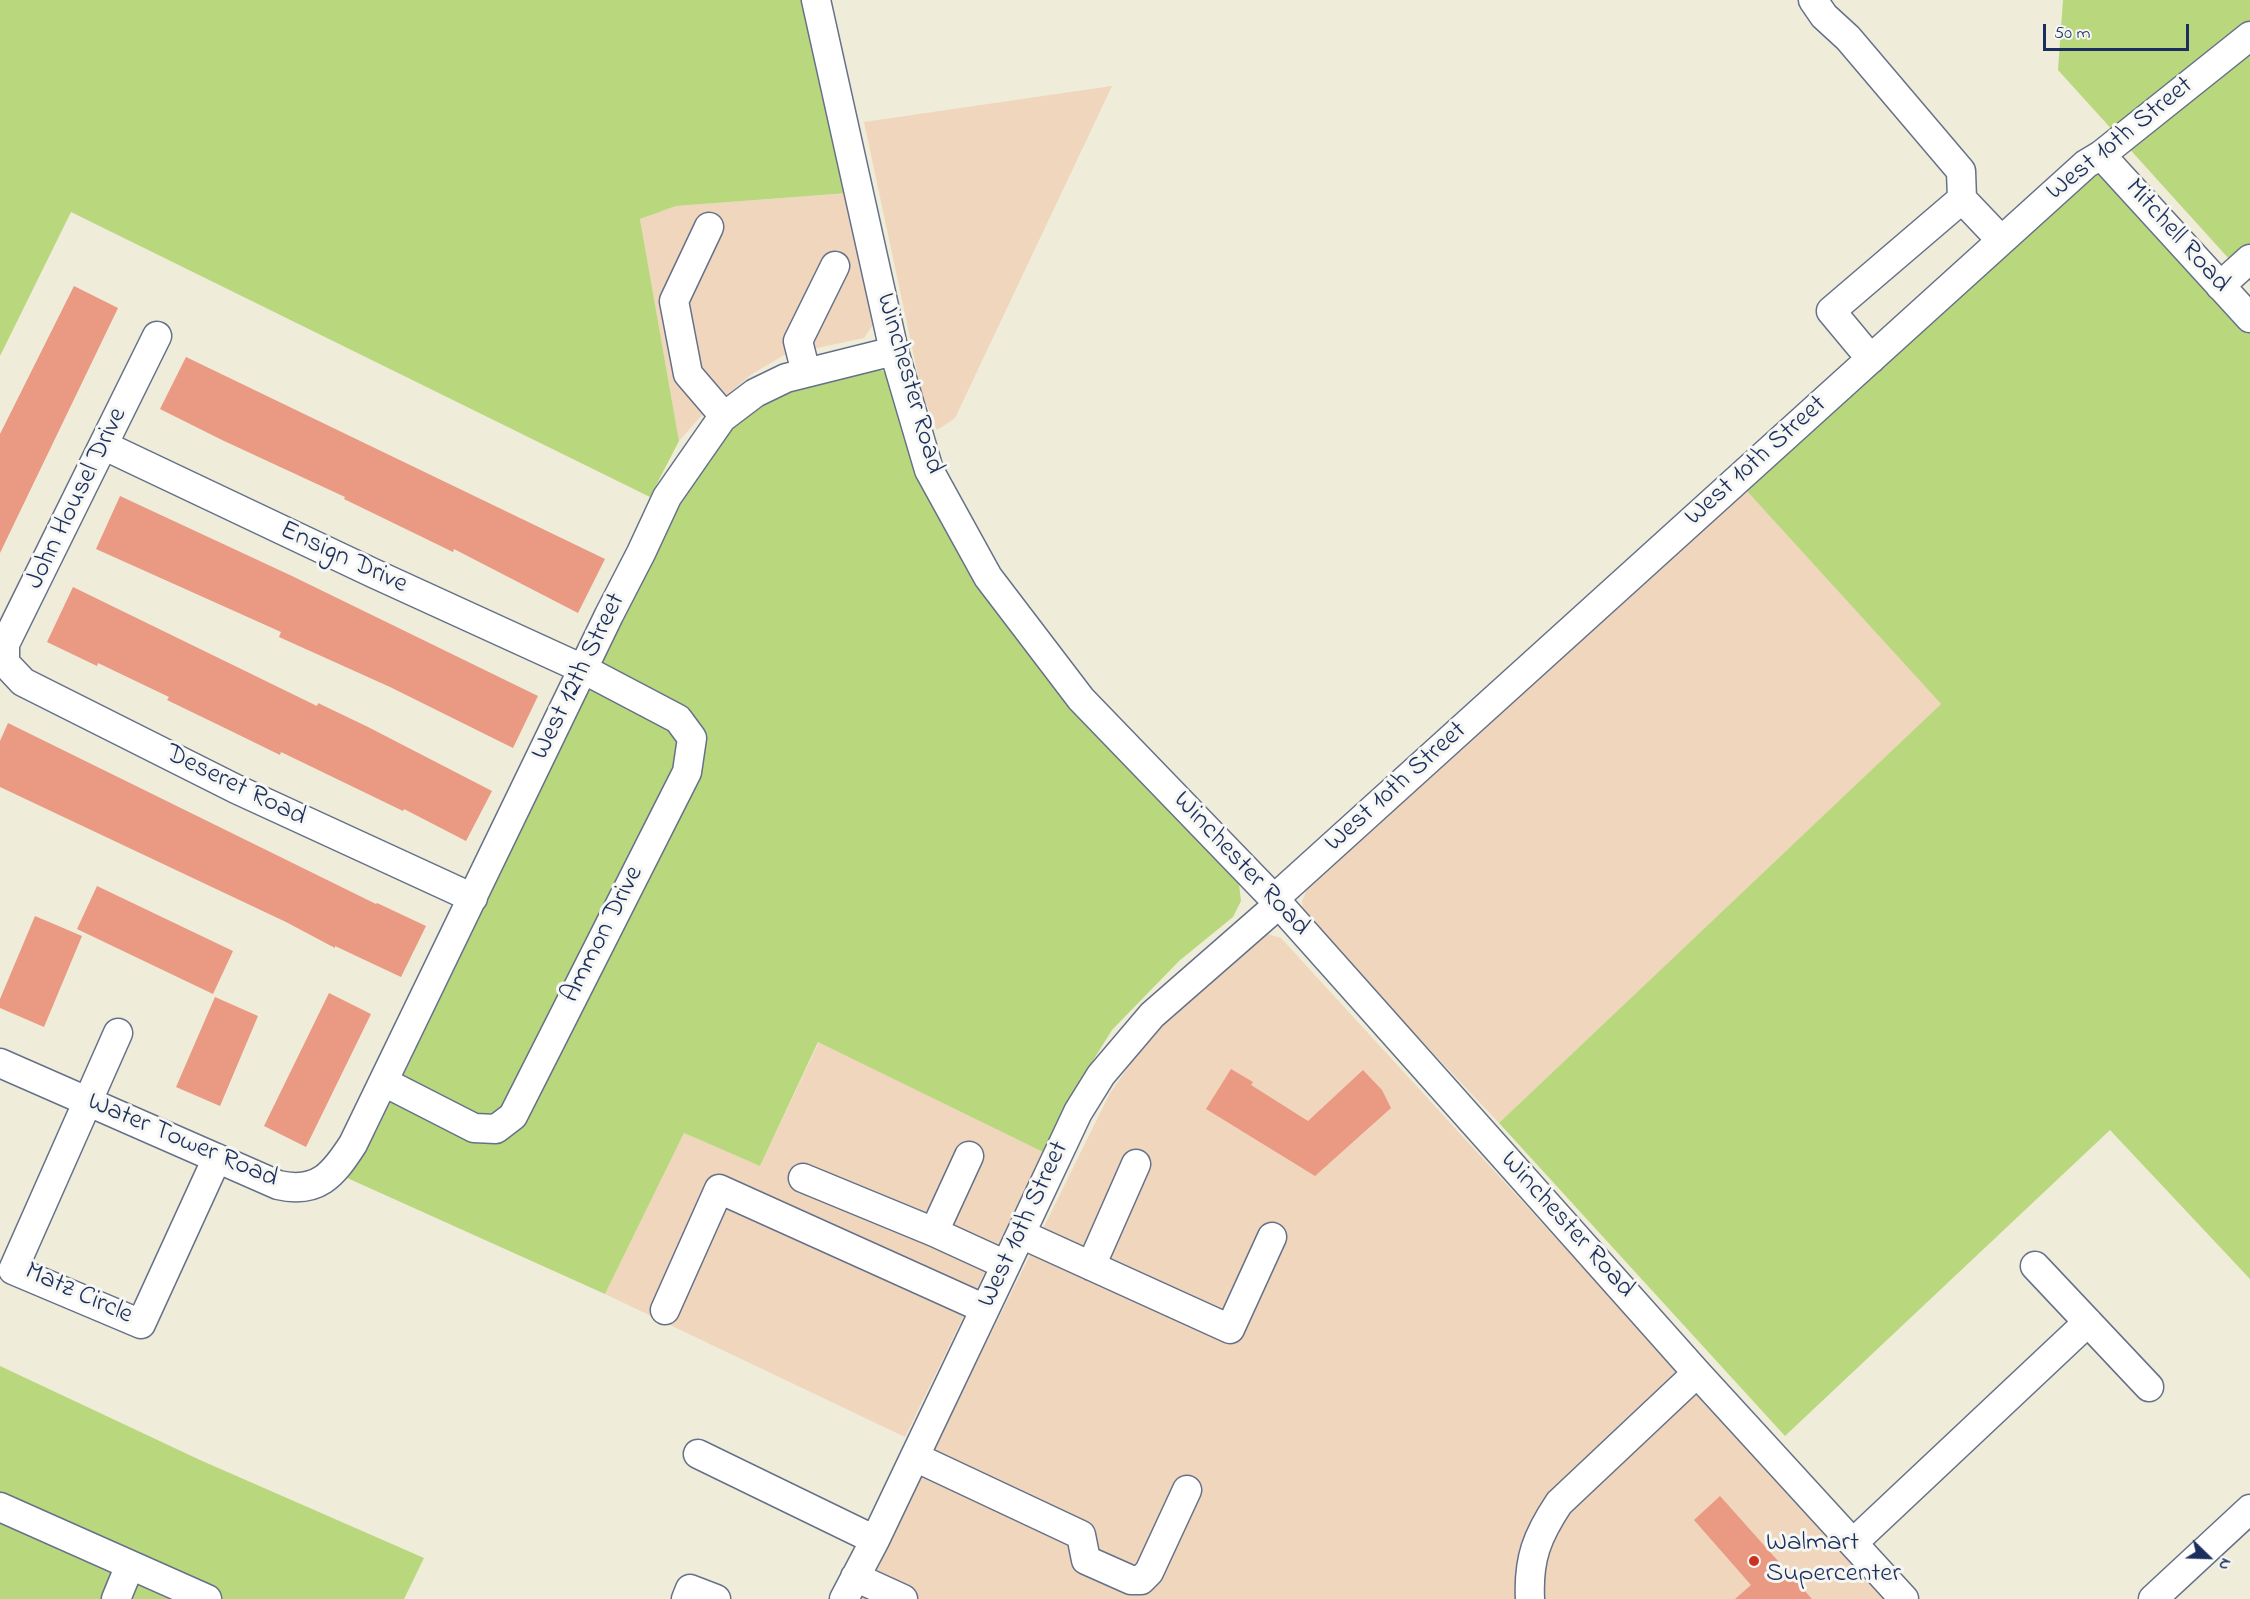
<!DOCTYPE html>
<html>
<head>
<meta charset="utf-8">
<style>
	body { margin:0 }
	#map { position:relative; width:2250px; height:1599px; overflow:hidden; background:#efecd9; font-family:"Indie Flower",sans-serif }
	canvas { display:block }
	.north { position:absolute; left:2178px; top:1527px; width:60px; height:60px; -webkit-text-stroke:4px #f6f6f2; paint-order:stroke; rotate:113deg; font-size:16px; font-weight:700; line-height:24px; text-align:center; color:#1b2f5e }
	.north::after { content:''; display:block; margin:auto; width:21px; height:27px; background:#1b2f5e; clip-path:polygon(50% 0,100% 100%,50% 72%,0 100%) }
	.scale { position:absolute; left:2043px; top:24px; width:146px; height:27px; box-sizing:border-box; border:3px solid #1b2f5e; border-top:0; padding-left:8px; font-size:18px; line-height:21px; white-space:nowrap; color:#1b2f5e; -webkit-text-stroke:4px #f6f6f2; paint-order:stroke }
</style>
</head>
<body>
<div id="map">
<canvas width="2250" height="1599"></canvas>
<div class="north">N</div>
<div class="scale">50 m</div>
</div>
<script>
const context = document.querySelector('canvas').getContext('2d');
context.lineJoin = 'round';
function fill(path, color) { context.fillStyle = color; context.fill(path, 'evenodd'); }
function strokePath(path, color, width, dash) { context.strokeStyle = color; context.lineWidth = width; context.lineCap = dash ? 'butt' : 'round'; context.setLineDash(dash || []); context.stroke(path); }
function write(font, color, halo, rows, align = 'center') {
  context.font = font + ' "Indie Flower",sans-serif'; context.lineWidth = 6; context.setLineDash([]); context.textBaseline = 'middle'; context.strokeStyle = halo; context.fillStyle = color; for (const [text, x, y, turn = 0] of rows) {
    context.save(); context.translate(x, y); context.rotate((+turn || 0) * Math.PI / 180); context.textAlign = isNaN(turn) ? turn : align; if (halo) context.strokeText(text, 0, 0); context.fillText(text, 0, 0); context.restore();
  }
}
const built = new Path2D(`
	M1112 86 955 418 937 430 922 394 864 122Z
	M848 193 875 322 864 338 784 355 752 374 701 416 679 441 640 219 676 206Z
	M1745 489 1941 704 1499 1123 1304 916 1302 901 1308 887Z
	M1264 933 1281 938 1886 1599H860L1110 1093 1150 1036Z
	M819 1042 1043 1152 905 1437 605 1294 684 1133 760 1166Z`);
const green = new Path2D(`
	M0 0H803L848 193 676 206 640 219 679 441 650 497 71 212 0 356Z
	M2063 0H2250V282L2058 70Z
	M2098 175 2113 183 2250 334V1279L2110 1130 1785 1436 1499 1123 1941 704 1745 489 2083 181Z
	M869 366 886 372 941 521 977 586 1028 654 1109 746 1239 884 1241 901 1233 917 1179 961 1112 1030 1077 1086 1043 1152 818 1042 760 1166 684 1133 605 1294 345 1177 376 1132 693 475C719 442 752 401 793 386 817 377 844 373 869 366Z
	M0 1366 200 1460 424 1558 404 1599H0Z`);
const building = new Path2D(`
	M74 286 118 308 0 553V434Z
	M186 357 605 559 578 613 454 549 453 552 344 499 345 497 222 440 160 409Z
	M120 496 292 576 538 696 513 748 390 687 279 637 281 632 96 549Z
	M73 587 317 706 318 703 368 727 492 791 466 841 404 809 403 811 281 752 280 755 231 731 167 700 169 697 98 663 97 666 47 642Z
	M8 723 376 904 377 903 426 926 401 977 335 946V948L286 922 0 787V741Z
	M97 886 233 951 213 994 77 929Z
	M35 916 82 936 44 1027 0 1008V999Z
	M329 993 371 1014 306 1147 264 1126Z
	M215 997 258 1016 220 1106 176 1087Z
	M1231 1069 1253 1082 1251 1085 1308 1121 1363 1070 1382 1090 1391 1108 1315 1176 1206 1109Z
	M1720 1496 1812 1599H1735L1751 1585 1694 1520Z`);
const minor = new Path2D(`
	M816 0 894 351 929 470 988 577 1081 699 1279 904 1697 1373 1904 1599
	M1813 0 1824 16 1848 38 1961 171 1962 199 2001 240
	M2101 155 2250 318
	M709 227 674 301 688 374 724 416
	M2220 286 2250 259
	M157 336 5 644V663L23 682 236 789 473 898
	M1871 359 1831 311 1962 199
	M806 373 798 341 835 266
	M105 446 373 573 583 669 678 719 692 738 687 772 513 1116 496 1129 474 1128 384 1082
	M1274 899 2086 164 2101 155 2250 36
	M118 1033 13 1270 141 1324 217 1158
	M0 1063 278 1185C318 1194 333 1175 353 1144L609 615 641 553 667 497 722 418 755 393 786 378 894 351
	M803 1178 934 1232 1006 1265
	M934 1232 969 1156
	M1021 1234 1230 1329 1272 1237
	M1091 1266 1136 1164
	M2035 1266 2149 1387
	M665 1310 719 1189 985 1309
	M698 1454 875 1540
	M915 1457 1081 1535 1086 1560 1131 1580H1141L1149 1572 1187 1490
	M0 1507 207 1599
	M1853 1543 2088 1322
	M855 1577 903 1599
	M116 1599 130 1565
	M686 1599 690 1589 716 1599
	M844 1599 875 1540 1006 1265 1078 1112 1101 1075 1152 1015 1279 904
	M1530 1599C1528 1559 1537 1536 1559 1503L1697 1373
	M2153 1599 2250 1509`);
const markers = [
	[1754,1561,6,"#c8321e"]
];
const streetNames = [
	["West 10th Street",2121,140,-39],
	["Mitchell Road",2176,237,48],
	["Winchester Road",908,384,74],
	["West 10th Street",1757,462,-42],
	["John Housel Drive",78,499,-64],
	["Ensign Drive",343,559,25],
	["West 12th Street",580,677,-64],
	["Deseret Road",235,787,26],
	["West 10th Street",1397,788,-42],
	["Winchester Road",1240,865,47],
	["Ammon Drive",604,935,-63],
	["Water Tower Road",182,1142,23],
	["West 10th Street",1025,1225,-65],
	["Winchester Road",1566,1226,48],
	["Matz Circle",78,1295,24]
];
const poiNames = [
	["Walmart",1766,1545],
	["Supercenter",1766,1576]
];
fill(built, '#f0d6bc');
fill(green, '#b9d77d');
fill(building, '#ea9982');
strokePath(minor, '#657189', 31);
strokePath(minor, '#fff', 28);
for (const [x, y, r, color] of markers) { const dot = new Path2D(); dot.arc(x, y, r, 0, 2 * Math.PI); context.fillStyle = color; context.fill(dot); strokePath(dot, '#f6f6f2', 2); }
write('27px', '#1b2f5e', '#f6f6f2', streetNames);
write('27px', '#1b2f5e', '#f6f6f2', poiNames, 'left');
</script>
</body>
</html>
